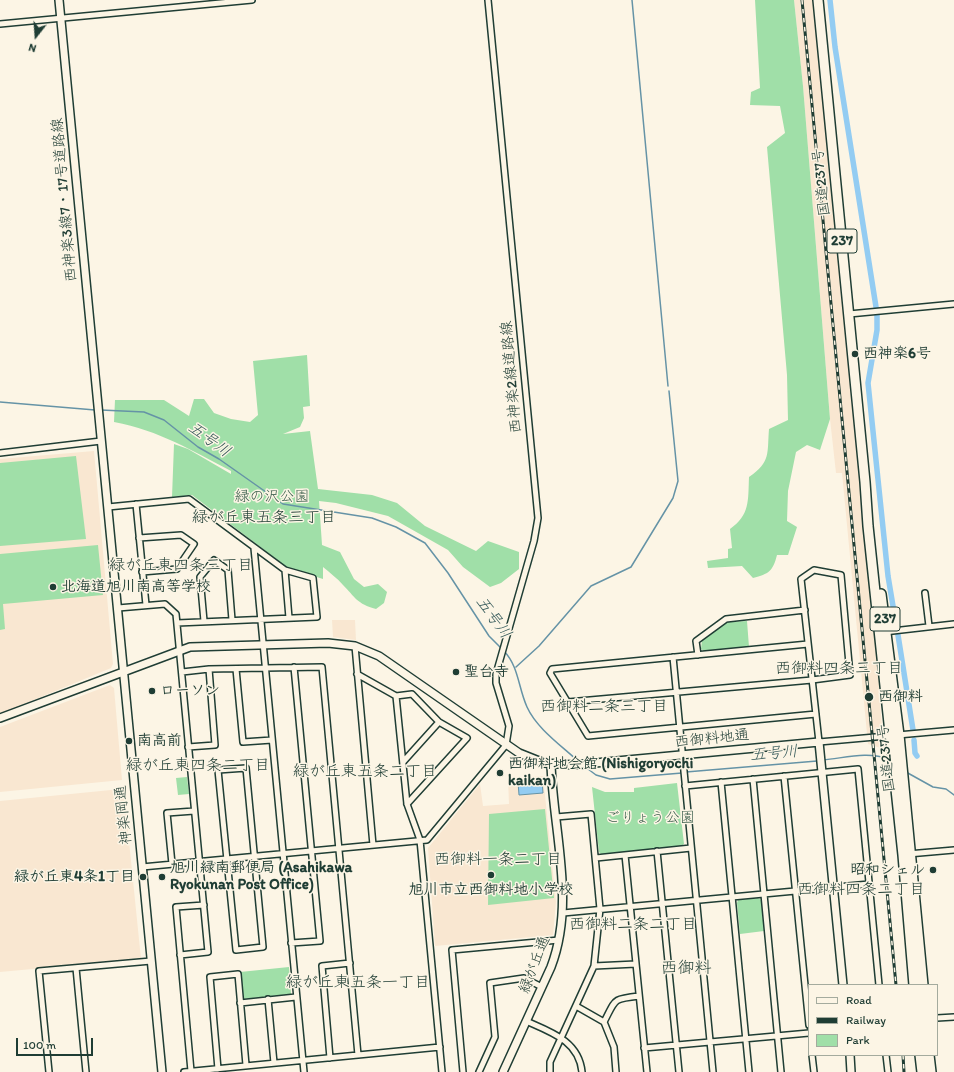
<!DOCTYPE html>
<html>
<head>
<meta charset="utf-8">
<style>
	body { margin:0 }
	#map { position:relative; width:954px; height:1072px; overflow:hidden; background:#fcf5e5; font-family:Itim,sans-serif }
	canvas { display:block }
	.legend { position:absolute; left:808px; top:984px; width:130px; height:72px; box-sizing:border-box; background:#fcf5e5; border:1px solid #a4ab9e; margin:0; padding:5px 7px; list-style:none; font-size:12px; color:#1f3d34 }
	.legend li { display:flex; align-items:center; gap:8px; height:20px }
	.legend b { width:20px; border:1px solid #a4ab9e }
	.north { position:absolute; left:16px; top:16px; width:40px; height:40px; -webkit-text-stroke:3px #fcf5e5; paint-order:stroke; rotate:197deg; font-size:11px; font-weight:700; line-height:16px; text-align:center; color:#1f3d34 }
	.north::after { content:''; display:block; margin:auto; width:14px; height:18px; background:#1f3d34; clip-path:polygon(50% 0,100% 100%,50% 72%,0 100%) }
	.scale { position:absolute; left:16px; top:1038px; width:77px; height:18px; box-sizing:border-box; border:2px solid #1f3d34; border-top:0; padding-left:5px; font-size:12px; line-height:14px; white-space:nowrap; color:#1f3d34; -webkit-text-stroke:3px #fcf5e5; paint-order:stroke }
</style>
</head>
<body>
<div id="map">
<canvas width="954" height="1072"></canvas>
<ul class="legend">
<li><b style="height:5px;background:#fcf5e5"></b>Road</li>
<li><b style="height:5px;background:#1f3d34"></b>Railway</li>
<li><b style="height:11px;background:#a0dfa8"></b>Park</li>
</ul>
<div class="north">N</div>
<div class="scale">100 m</div>
</div>
<script>
const context = document.querySelector('canvas').getContext('2d');
context.lineJoin = 'round';
function fill(path, color) { context.fillStyle = color; context.fill(path, 'evenodd'); }
function strokePath(path, color, width, dash) { context.strokeStyle = color; context.lineWidth = width; context.lineCap = dash ? 'butt' : 'round'; context.setLineDash(dash || []); context.stroke(path); }
function write(font, color, halo, rows, align = 'center') {
  context.font = font + ' Itim,"Klee One",sans-serif'; context.lineWidth = 3; context.setLineDash([]); context.textBaseline = 'middle'; context.strokeStyle = halo; context.fillStyle = color; for (const [text, x, y, turn = 0] of rows) {
    context.save(); context.translate(x, y); context.rotate((+turn || 0) * Math.PI / 180); context.textAlign = isNaN(turn) ? turn : align; if (halo) context.strokeText(text, 0, 0); context.fillText(text, 0, 0); context.restore();
  }
}
const built = new Path2D(`
	M794 0H814L880 675 879 692 884 749 868 744 842 473H836L830 419 803 86Z
	M94 451 113 664 111 668 0 714V459Z
	M332 620H355L356 640 333 637Z
	M110 685 114 688 122 780 0 792V727Z
	M543 776 556 902 553 935 435 946 428 848 480 784 483 806 509 804 508 779Z
	M121 789 124 792 141 959 0 972V801Z`);
const green = new Path2D(`
	M755 0H794L803 86 830 419 820 450 807 445 796 452 788 491 787 521 797 527 788 555H777C773 571 769 574 753 578L742 566 708 568 707 561 728 558V549L732 548 730 529C750 515 748 501 749 477 771 462 767 453 769 429L788 420 787 375 767 147 785 133 780 106 750 105 751 92 760 88Z
	M307 355 310 406 303 407 304 418 300 427 283 434 310 431 318 489 372 495 397 503 425 526 476 551 488 541 519 552V569L501 583 490 587 463 567 448 550 388 516 336 503 319 501 322 545 340 552 354 579 364 587 378 584 387 592 384 603 376 609C357 604 355 597 343 585 337 578 330 573 323 567V579L288 568 192 495 172 497 174 444 188 449 231 474V471C191 450 160 431 114 422L115 400H164L189 416 194 399H204L214 413 231 419 250 422 258 415 253 361Z
	M76 456 86 539 0 546V463Z
	M98 545 103 595 3 604 5 629 0 630V554Z
	M747 621 749 647 704 651 701 649 702 640 728 622Z
	M187 777 189 794 178 795 176 778Z
	M677 783 684 844 681 846 602 855 599 852 592 787 605 792H634V788Z
	M545 809 554 898 488 905 489 814Z
	M758 898 761 900 764 931 740 934 737 903 738 900Z
	M289 967 291 994 243 999 240 972Z`);
const water = new Path2D(`
	M542 780 543 793 519 795 518 782Z`);
const stream = new Path2D(`
	M632 0 668 386
	M0 402 95 410
	M101 410 144 412 164 420 198 447 219 459 283 504 372 518 396 527 425 543 448 573 489 636 501 648
	M504 651C519 667 518 687 527 707 537 729 562 746 579 762
	M516 667 539 646 591 586 631 567 673 498 678 481 669 391
	M823 760C845 758 867 751 889 759
	M584 766 596 775 610 779 682 773
	M686 772 817 761
	M906 772 933 787 946 789 954 795`);
const canal = new Path2D(`
	M830 0 835 47 876 307
	M877 314V330L868 383 888 576 896 624
	M898 635 913 730
	M914 740 915 753 917 756`);
const street = new Path2D(`
	M0 24 252 0
	M849 314 954 304
	M0 453 101 441
	M136 504 146 605
	M108 507 189 499 285 570 313 578 317 617 177 623
	M139 538 181 535 194 544 177 569 142 572
	M254 548 304 1072
	M285 570 289 618
	M925 593 929 626
	M118 608 165 604 176 614 208 952 180 955
	M204 621 200 577 214 560 228 570 232 620
	M884 632 954 624
	M808 644 552 669 550 673 588 736 816 714
	M355 646 373 845
	M698 655 696 641 726 619 805 610
	M673 657 713 1072
	M236 669 243 742 272 740
	M182 672 209 669 322 667 358 1055
	M357 674 396 696 412 694 439 722 467 738 407 804
	M396 696 407 804 420 840 442 1072
	M568 702 812 680 850 675 841 575 814 570 801 579C807 633 813 688 819 742L954 730
	M188 747 215 745 209 669
	M403 762 439 722
	M246 768 263 947 236 950 218 770Z
	M784 776 809 1025
	M753 779 781 1072
	M721 782 749 1072
	M685 786 858 769 879 985
	M657 851 679 1072
	M908 854 954 850
	M625 855 647 1072
	M596 858 691 848
	M172 864 167 813 194 811
	M142 867 427 840 506 745 509 726 496 683V674L534 541 538 518 488 0
	M563 913 869 884
	M291 943 320 941 294 667
	M594 966 636 964
	M76 968 86 1072
	M268 999 274 1063
	M240 1003 296 997
	M576 1006 604 1022 614 1047 616 1072
	M937 1018 954 1017
	M526 1021C551 1032 579 1041 582 1072
	M604 1022C616 999 612 999 639 996
	M644 1048 809 1033
	M812 1055 814 1072
	M886 1055 888 1072
	M330 1058 322 966 350 963
	M218 1069 210 977 238 974 246 1065
	M191 1071 176 907 204 905
	M49 1072 39 971 151 961
	M184 1072 440 1047
	M463 1072 452 950 559 940
	M479 1072 495 1037 490 983 524 978 542 987
	M550 1072V1062L594 966 600 909 591 814 556 817`);
const secondary = new Path2D(`
	M59 0 162 1072
	M0 718 190 647 328 643 355 646 379 656 519 753 544 763 574 765 819 742 843 985
	M850 1055 851 1072
	M503 1072 551 967C576 902 553 831 551 764`);
const highway = new Path2D(`
	M818 0 865 482 868 526 903 855 914 985
	M881 594 899 735 923 985
	M920 1055 922 1072
	M929 1055 931 1072`);
const rail = new Path2D(`
	M802 0 896 985
	M903 1055 904 1072`);
const markers = [
	[855,354,4,"#1f3d34"],
	[53,587,4,"#1f3d34"],
	[456,672,4,"#1f3d34"],
	[152,691,4,"#1f3d34"],
	[869,697,5,"#1f3d34"],
	[129,741,4,"#1f3d34"],
	[500,773,4,"#1f3d34"],
	[933,870,4,"#1f3d34"],
	[491,875,4,"#1f3d34"],
	[143,877,4,"#1f3d34"],
	[162,877,4,"#1f3d34"]
];
const shields = [
	[842,241,30],
	[885,619,30]
];
const shieldNames = [
	["237",842,241],
	["237",885,619]
];
const streetNames = [
	["国道237号",822,182,-96],
	["西神楽3線7・17号道路線",65,200,-95],
	["西神楽2線道路線",512,377,-95],
	["西御料地通",712,739,-6],
	["国道237号",887,758,-96],
	["神楽岡通",124,815,-96],
	["緑が丘通",535,965,-69]
];
const poiNames = [
	["西神楽6号",863,354],
	["北海道旭川南高等学校",61,587],
	["聖台寺",464,672],
	["ローソン",160,691],
	["西御料",878,697],
	["南高前",137,741],
	["西御料地会館 (Nishigoryochi",508,764],
	["kaikan)",508,781],
	["旭川緑南郵便局 (Asahikawa",170,868],
	["Ryokunan Post Office)",170,885],
	["昭和シェル",925,870,"right"],
	["緑が丘東4条1丁目",135,877,"right"],
	["旭川市立西御料地小学校",491,890,"center"]
];
const parkNames = [
	["緑の沢公園",272,497],
	["ごりょう公園",650,818]
];
const waterNames = [
	["五号川",209,440,36],
	["五号川",493,618,54],
	["五号川",774,754,-5]
];
const neighbourhoodNames = [
	["緑が丘東五条三丁目",264,518],
	["緑が丘東四条三丁目",181,566],
	["西御料四条三丁目",839,669],
	["西御料二条三丁目",604,707],
	["緑が丘東四条二丁目",198,766],
	["緑が丘東五条二丁目",365,772],
	["西御料一条二丁目",498,860],
	["西御料四条二丁目",861,890],
	["西御料二条二丁目",633,925],
	["緑が丘東五条一丁目",358,983]
];
const quarterNames = [
	["西御料",686,969]
];
fill(built, '#f9e7d1');
fill(green, '#a0dfa8');
fill(water, '#93ccf2');
strokePath(water, '#6593a6', 1);
strokePath(stream, '#6593a6', 1.5);
strokePath(canal, '#93ccf2', 5.5);
strokePath(street, '#1f3d34', 8);
strokePath(secondary, '#1f3d34', 10);
strokePath(highway, '#1f3d34', 12);
strokePath(street, '#fcf5e5', 5);
strokePath(secondary, '#fcf5e5', 7);
strokePath(highway, '#fcf5e5', 9);
strokePath(rail, '#1f3d34', 3);
strokePath(rail, '#fcf5e5', 1.5, [4.5]);
for (const [x, y, r, color] of markers) { const dot = new Path2D(); dot.arc(x, y, r, 0, 2 * Math.PI); context.fillStyle = color; context.fill(dot); strokePath(dot, '#fcf5e5', 1.5); }
for (const [x, y, w] of shields) { const box = new Path2D(); box.roundRect(x - w / 2, y - 12, w, 24, 3); context.fillStyle = '#fcf5e5'; context.fill(box); strokePath(box, '#1f3d34', 1); }
write('bold 14px', '#1f3d34', null, shieldNames);
write('15px', '#1f3d34', '#fcf5e5', streetNames);
write('bold 15px', '#1f3d34', '#fcf5e5', poiNames, 'left');
write('15px', '#395d4b', '#fcf5e5', parkNames);
write('italic 16px', '#365a5a', '#fcf5e5', waterNames);
write('16px', '#1f3d34', '#fcf5e5', neighbourhoodNames);
write('17px', '#1f3d34', '#fcf5e5', quarterNames);
</script>
</body>
</html>
